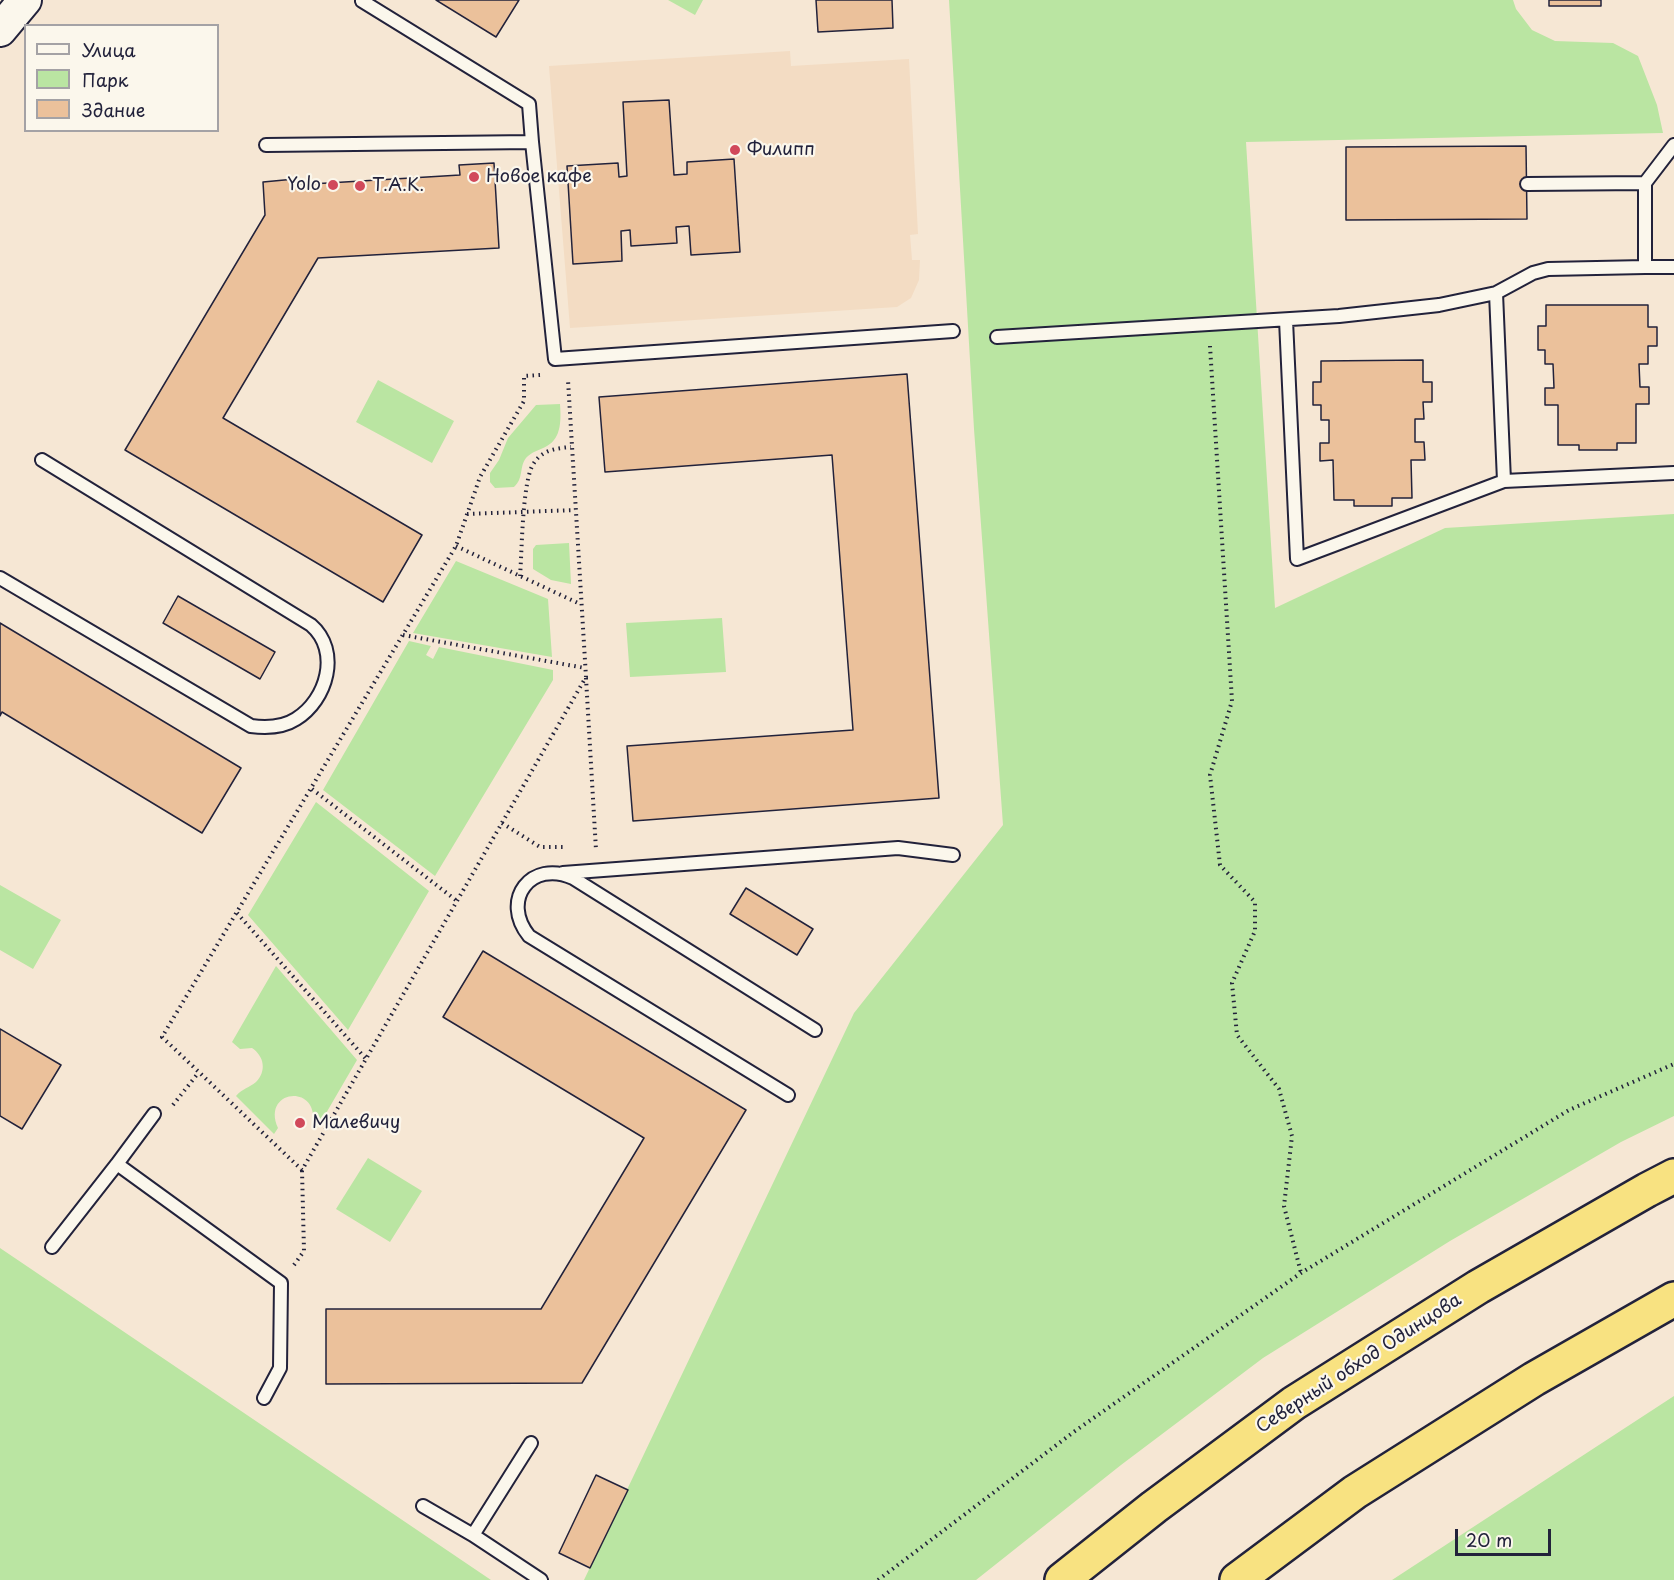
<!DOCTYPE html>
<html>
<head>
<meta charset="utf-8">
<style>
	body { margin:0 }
	#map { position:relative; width:1674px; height:1580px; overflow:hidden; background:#f6e7d4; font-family:"Playpen Sans",sans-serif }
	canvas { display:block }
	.legend { position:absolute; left:24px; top:24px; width:195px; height:108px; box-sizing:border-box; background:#fbf7ec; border:2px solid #a4a2a5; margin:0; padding:8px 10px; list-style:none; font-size:18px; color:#22223b }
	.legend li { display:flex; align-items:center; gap:12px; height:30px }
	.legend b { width:30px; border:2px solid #a4a2a5 }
	.scale { position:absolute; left:1455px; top:1529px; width:96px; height:27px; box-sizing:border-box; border:3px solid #22223b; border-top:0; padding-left:8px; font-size:18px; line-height:21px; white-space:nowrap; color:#22223b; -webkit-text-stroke:4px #fbf7ec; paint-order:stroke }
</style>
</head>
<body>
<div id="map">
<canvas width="1674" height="1580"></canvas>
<ul class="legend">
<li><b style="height:8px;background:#fbf7ec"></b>Улица</li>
<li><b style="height:16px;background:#bae5a2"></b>Парк</li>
<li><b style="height:16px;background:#ebc19b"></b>Здание</li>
</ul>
<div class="scale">20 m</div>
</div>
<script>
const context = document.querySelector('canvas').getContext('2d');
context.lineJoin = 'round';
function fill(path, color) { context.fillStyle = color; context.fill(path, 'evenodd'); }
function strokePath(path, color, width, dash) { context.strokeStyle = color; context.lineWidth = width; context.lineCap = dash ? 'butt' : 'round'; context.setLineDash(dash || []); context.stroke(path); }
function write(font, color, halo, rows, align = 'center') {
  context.font = font + ' "Playpen Sans",sans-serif'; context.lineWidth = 4.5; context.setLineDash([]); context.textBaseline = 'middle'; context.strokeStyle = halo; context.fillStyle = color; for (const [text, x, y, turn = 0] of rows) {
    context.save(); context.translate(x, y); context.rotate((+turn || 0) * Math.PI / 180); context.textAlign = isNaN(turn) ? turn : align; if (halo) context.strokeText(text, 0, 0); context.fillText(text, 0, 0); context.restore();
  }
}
const built = new Path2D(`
	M790 51 791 66 909 59 918 234 910 235 912 260H920L919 280 911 298 897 307 570 328 549 66Z`);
const green = new Path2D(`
	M668 0H703L695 15Z
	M949 0H1513L1516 9 1532 30 1555 41 1613 43 1638 56 1657 105 1663 133 1246 142 1275 608 1445 528 1674 514V1116L1621 1142 1450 1241 1263 1358 1121 1465 976 1580H584L854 1013 1003 825 974 429Z
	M378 380 454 421 432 463 356 422Z
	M560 404C561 418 562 438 547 446 540 450 531 452 526 458 519 467 524 478 514 487L495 488 490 482V473L499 460 508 438 536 405Z
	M569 543 571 584 551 580 533 569V549L536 545Z
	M456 561 548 599 552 657 413 633Z
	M722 618 726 672 630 677 626 623Z
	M409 641 431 646 426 655 433 659 439 647 553 670V680L435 876 323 790Z
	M316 802 429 891 348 1030 248 915Z
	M0 885 61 920 33 969 0 950Z
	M276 966 357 1060 318 1127 313 1123C318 1083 261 1090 278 1128L274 1134 236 1096C243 1088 249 1088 256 1082 267 1071 264 1056 252 1048L240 1049 232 1042Z
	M368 1158 422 1191 390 1242 336 1209Z
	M0 1248 491 1580H0Z
	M1674 1396V1580H1392Z`);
const building = new Path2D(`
	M436 0H519L496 37Z
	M816 0H892L893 28 818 32Z
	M1549 0H1601V6H1549Z
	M669 100 674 175 687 174V162L734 159 740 252 691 255 689 226 676 227 677 243 631 246 630 230 621 231 622 261 573 264 567 166 618 163 619 177 627 176 623 102Z
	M1526 146 1527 219 1346 220V147Z
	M494 163 499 248 318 258 223 418 422 535 383 602 125 450 265 215 263 182 295 179V185L460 175 459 165Z
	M1546 305H1648V327H1657V346H1648V364H1639L1640 387H1649V404H1636V443H1617V450H1579V445H1558V405H1545V388H1554L1553 364H1545V350H1538V326H1546Z
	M1423 360V382H1432V402H1423L1424 419H1415V442H1424L1425 460H1411L1412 498H1392V506H1354V500H1334L1333 460 1320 461V443H1329V420H1321V405H1313V382H1321V361Z
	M907 374 939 798 633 821 627 746 853 730 832 455 605 472 599 397Z
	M178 596 275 652 260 679 163 623Z
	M0 623 241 768 202 833 2 712 0 716Z
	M746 888 813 929 797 955 730 914Z
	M483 951 746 1110 582 1383 326 1384V1309H541L644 1138 443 1017Z
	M0 1029 61 1065 22 1129 0 1116Z
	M596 1475 628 1490 590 1568 559 1553Z`);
const path = new Path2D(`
	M1210 346 1232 701 1210 775 1220 865 1255 902V931L1232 983 1237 1035 1279 1089 1292 1136 1284 1206 1301 1273
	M540 375 524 376V401L480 477 456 546 162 1037 302 1170 586 677 568 380
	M467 514 575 510
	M456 546 580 604
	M520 576C522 553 522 479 534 463 542 450 557 448 571 447
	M403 635 585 668
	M586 678 596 850
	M312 789 457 901
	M502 823 540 847H565
	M237 913 366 1059
	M173 1105 199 1072
	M294 1265 304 1251 302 1170
	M878 1580 1075 1431 1301 1273 1569 1110 1674 1064`);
const service = new Path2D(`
	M532 142 555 359 953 331
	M266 145 532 142 529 104 362 1
	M1645 183V267H1674
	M1527 184 1645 183 1674 145
	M1496 293 1504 481
	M1286 320 1297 559 1504 481 1674 473
	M997 337 1339 316 1439 305 1496 293 1533 273 1548 269 1645 267
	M0 578 251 726C266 728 282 728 296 719 327 700 341 651 311 625L42 460
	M563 873 898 848 953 855
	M788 1095 529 936C500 900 531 859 573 878L815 1030
	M117 1164 154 1114
	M52 1247 117 1164 281 1283 280 1368 264 1398
	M531 1443 473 1535 541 1580
	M423 1506 473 1535`);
const tertiary = new Path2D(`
	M0 30 25 0`);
const trunk = new Path2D(`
	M1062 1580 1154 1507 1294 1403 1478 1287 1647 1190 1674 1176
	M1237 1580 1355 1492 1534 1379 1674 1299`);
const markers = [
	[735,150,6,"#d1495b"],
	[474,177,6,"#d1495b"],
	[333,185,6,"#d1495b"],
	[360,186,6,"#d1495b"],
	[300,1123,6,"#d1495b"]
];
const poiNames = [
	["Филипп",747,150],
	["Новое кафе",486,177],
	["Yolo",321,185,"right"],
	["Т.А.К.",372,186],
	["Малевичу",312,1123]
];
const streetNames = [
	["Северный обход Одинцова",1359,1364,-33]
];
fill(built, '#f3dcc3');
fill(green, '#bae5a2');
fill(building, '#ebc19b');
strokePath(building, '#22223b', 1.5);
strokePath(service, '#22223b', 16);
strokePath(tertiary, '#22223b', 36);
strokePath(trunk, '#22223b', 38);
strokePath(path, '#22223b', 4, [1.5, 4.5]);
strokePath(service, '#fbf7ec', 12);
strokePath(tertiary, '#fbf7ec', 32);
strokePath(trunk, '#f8e281', 33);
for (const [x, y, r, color] of markers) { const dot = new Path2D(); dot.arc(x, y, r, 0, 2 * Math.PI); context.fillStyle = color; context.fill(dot); strokePath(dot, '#fbf7ec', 2); }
write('18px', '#22223b', '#fbf7ec', poiNames, 'left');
write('18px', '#22223b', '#fbf7ec', streetNames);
</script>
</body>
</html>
